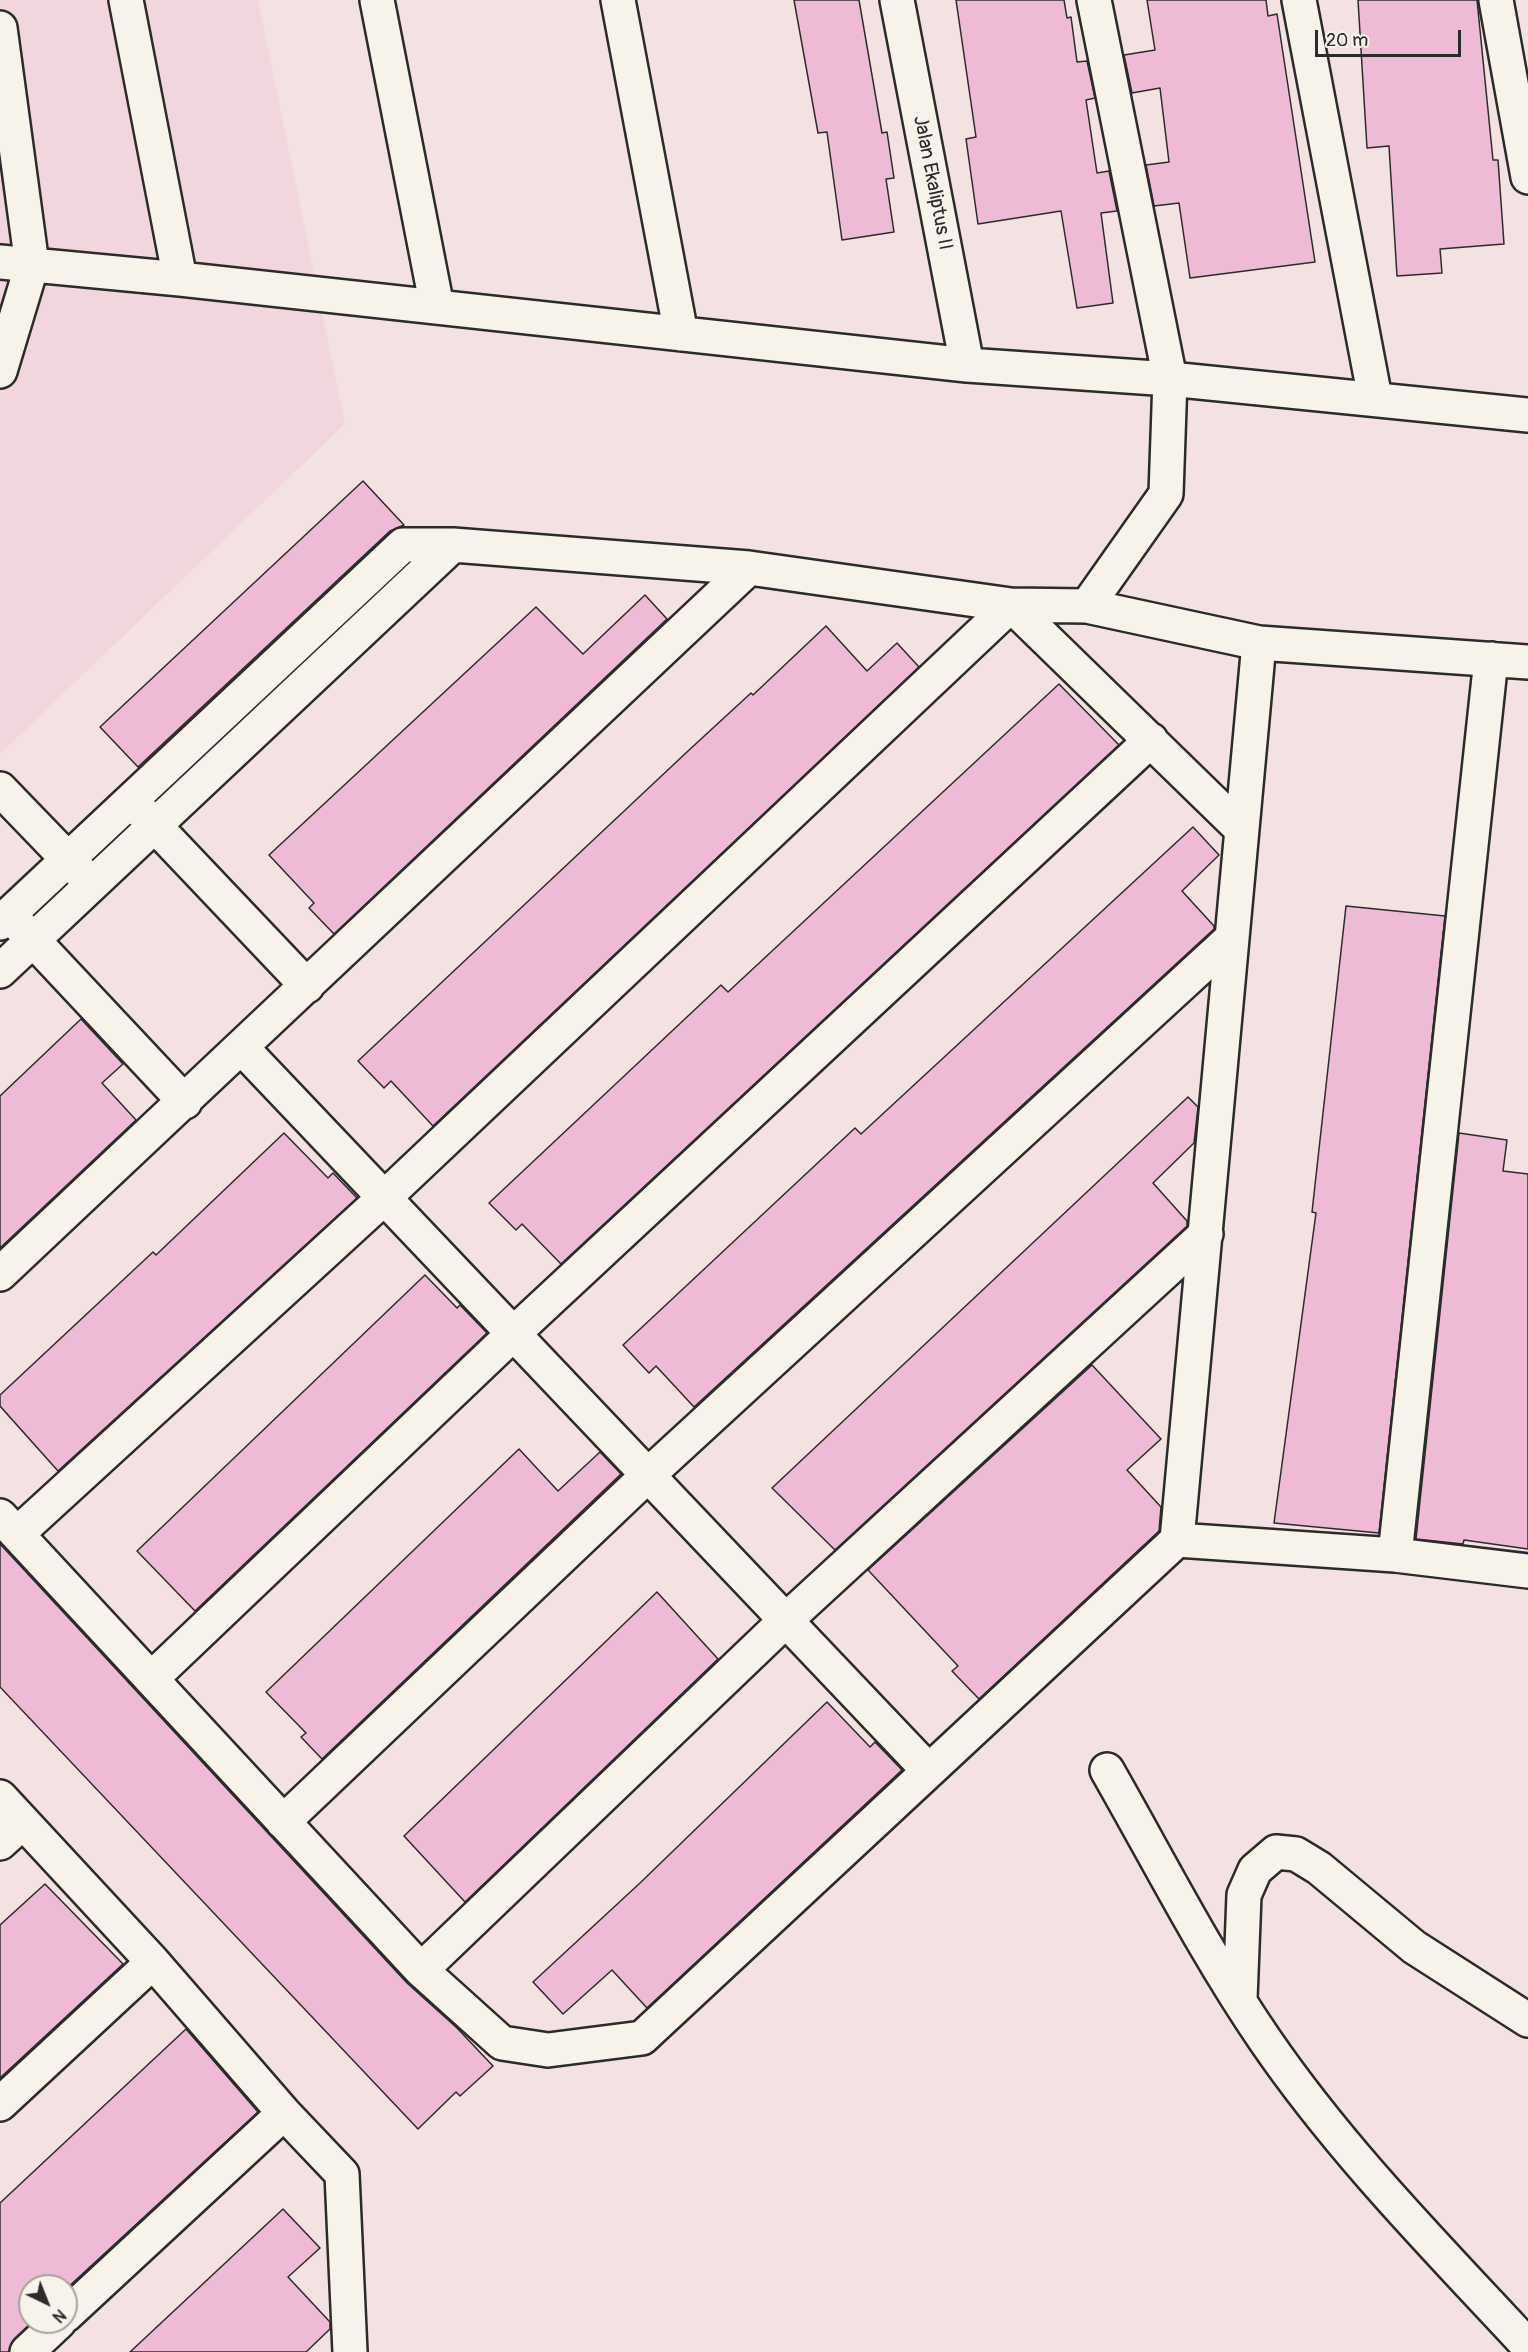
<!DOCTYPE html>
<html>
<head>
<meta charset="utf-8">
<style>
	body { margin:0 }
	#map { position:relative; width:1528px; height:2352px; overflow:hidden; background:#f4e2e2; font-family:Pangolin,sans-serif }
	canvas { display:block }
	.north { position:absolute; left:18px; top:2274px; width:60px; height:60px; box-sizing:border-box; background:#f7f3e8; border:2px solid #a5a39c; border-radius:50%; rotate:137deg; font-size:16px; font-weight:700; line-height:24px; text-align:center; color:#2b2b2b }
	.north::after { content:''; display:block; margin:auto; width:21px; height:27px; background:#2b2b2b; clip-path:polygon(50% 0,100% 100%,50% 72%,0 100%) }
	.scale { position:absolute; left:1315px; top:30px; width:146px; height:27px; box-sizing:border-box; border:3px solid #2b2b2b; border-top:0; padding-left:8px; font-size:18px; line-height:21px; white-space:nowrap; color:#2b2b2b; -webkit-text-stroke:4px #f7f3e8; paint-order:stroke }
</style>
</head>
<body>
<div id="map">
<canvas width="1528" height="2352"></canvas>
<div class="north">N</div>
<div class="scale">20 m</div>
</div>
<script>
const context = document.querySelector('canvas').getContext('2d');
context.lineJoin = 'round';
function fill(path, color) { context.fillStyle = color; context.fill(path, 'evenodd'); }
function strokePath(path, color, width, dash) { context.strokeStyle = color; context.lineWidth = width; context.lineCap = dash ? 'butt' : 'round'; context.setLineDash(dash || []); context.stroke(path); }
function write(font, color, halo, rows, align = 'center') {
  context.font = font + ' Pangolin,sans-serif'; context.lineWidth = 6; context.setLineDash([]); context.textBaseline = 'middle'; context.strokeStyle = halo; context.fillStyle = color; for (const [text, x, y, turn = 0] of rows) {
    context.save(); context.translate(x, y); context.rotate((+turn || 0) * Math.PI / 180); context.textAlign = isNaN(turn) ? turn : align; if (halo) context.strokeText(text, 0, 0); context.fillText(text, 0, 0); context.restore();
  }
}
const built = new Path2D(`
	M0 0H258L345 424 0 754Z`);
const building = new Path2D(`
	M794 0H859L882 133 887 132 894 178 886 179 894 232 842 240 827 132 818 133Z
	M956 0H1064L1067 18 1071 17 1077 62 1087 61 1095 98 1086 100 1097 173 1109 171 1117 211 1101 213 1113 303 1077 308 1061 211 978 224 966 139 976 137Z
	M1147 0H1266L1268 16 1277 14 1315 262 1190 278 1179 203 1154 206 1146 165 1169 162 1160 88 1132 93 1124 55 1155 50Z
	M1358 0H1477L1493 160H1498L1504 244 1440 249 1442 273 1397 276 1389 146 1367 148Z
	M363 481 404 525 390 531 138 767 100 727Z
	M645 595 667 619 334 934 309 908 314 903 269 855 536 607 583 654Z
	M826 626 867 671 897 643 919 667 433 1126 391 1081 384 1088 358 1061 688 751 751 693 753 695Z
	M1059 684 1119 745 561 1264 522 1224 516 1230 489 1203 721 985 728 992Z
	M1193 827 1219 855 1182 891 1214 926V929L694 1407 656 1366 649 1373 623 1345 855 1128 861 1134Z
	M1346 906 1445 916 1379 1533 1274 1523 1316 1213 1312 1212Z
	M81 1019 123 1064 102 1083 136 1120 0 1248V1096Z
	M1188 1097 1198 1107 1194 1143 1153 1183 1187 1221V1226L835 1550 772 1488Z
	M284 1133 328 1178 333 1173 357 1198 58 1471 0 1406V1395L153 1252 156 1255Z
	M1459 1133 1507 1140 1503 1171 1528 1174V1549L1464 1540 1463 1544 1416 1539Z
	M425 1275 457 1308 460 1305 487 1333 195 1611 137 1551Z
	M1092 1365 1161 1439 1127 1470 1161 1507 1159 1531 979 1699 952 1671 958 1666 868 1570Z
	M519 1449 558 1491 600 1452 621 1474 322 1759 301 1737 306 1733 266 1692Z
	M0 1544 407 1983 457 2028 493 2066 460 2096 456 2092 418 2129 0 1687Z
	M657 1592 718 1659 465 1902 404 1836Z
	M827 1702 870 1747 875 1742 902 1770 647 2008 612 1970 563 2014 533 1982 640 1883Z
	M45 1884 123 1964 0 2078V1925Z
	M186 2029 258 2112 66 2289V2286H30L32 2322 14 2339 9 2352H0V2203Z
	M283 2209 320 2248 288 2277 330 2322V2329L306 2352H130Z`);
const street = new Path2D(`
	M126 0 180 279
	M377 0 437 307
	M618 0 681 334
	M897 0 967 365
	M1299 0 1375 398
	M1496 0 1528 177
	M0 28 32 265 0 371
	M0 262 180 279 967 365 1170 379 1528 415
	M1087 606 1166 494 1170 379 1094 0
	M0 789 84 876
	M139 809 307 986
	M0 923 403 545H453L749 568 1011 605 1087 606 1259 643 1528 662
	M18 924 185 1102
	M0 971 453 545
	M242 1048 928 1770
	M0 1274 749 568
	M0 1516 421 1970 502 2043 548 2050 642 2038 1177 1540 1395 1555 1528 1571
	M17 1534 384 1198 1011 605 1241 829
	M1177 1540 1259 643
	M1395 1555 1491 659
	M151 1679 513 1334 1151 740
	M1107 1770C1159 1861 1206 1954 1265 2040 1341 2151 1437 2248 1528 2346
	M0 1797 153 1962 0 2104
	M283 1822 647 1476 1232 938
	M0 1843 23 1822
	M153 1962 284 2113 342 2174 350 2352
	M421 1970 785 1621 1206 1234
	M1240 1999 1244 1895 1255 1870 1276 1852 1296 1854 1319 1868 1414 1947 1528 2020
	M66 2315 284 2113
	M27 2352 59 2322`);
const streetNames = [
	["Jalan Ekaliptus II",932,183,79]
];
fill(built, '#f2d6de');
fill(building, '#eebad5');
strokePath(building, '#2b2b2b', 1.5);
strokePath(street, '#2b2b2b', 38);
strokePath(street, '#f7f3e8', 33);
write('20px', '#2b2b2b', '#f7f3e8', streetNames);
</script>
</body>
</html>
